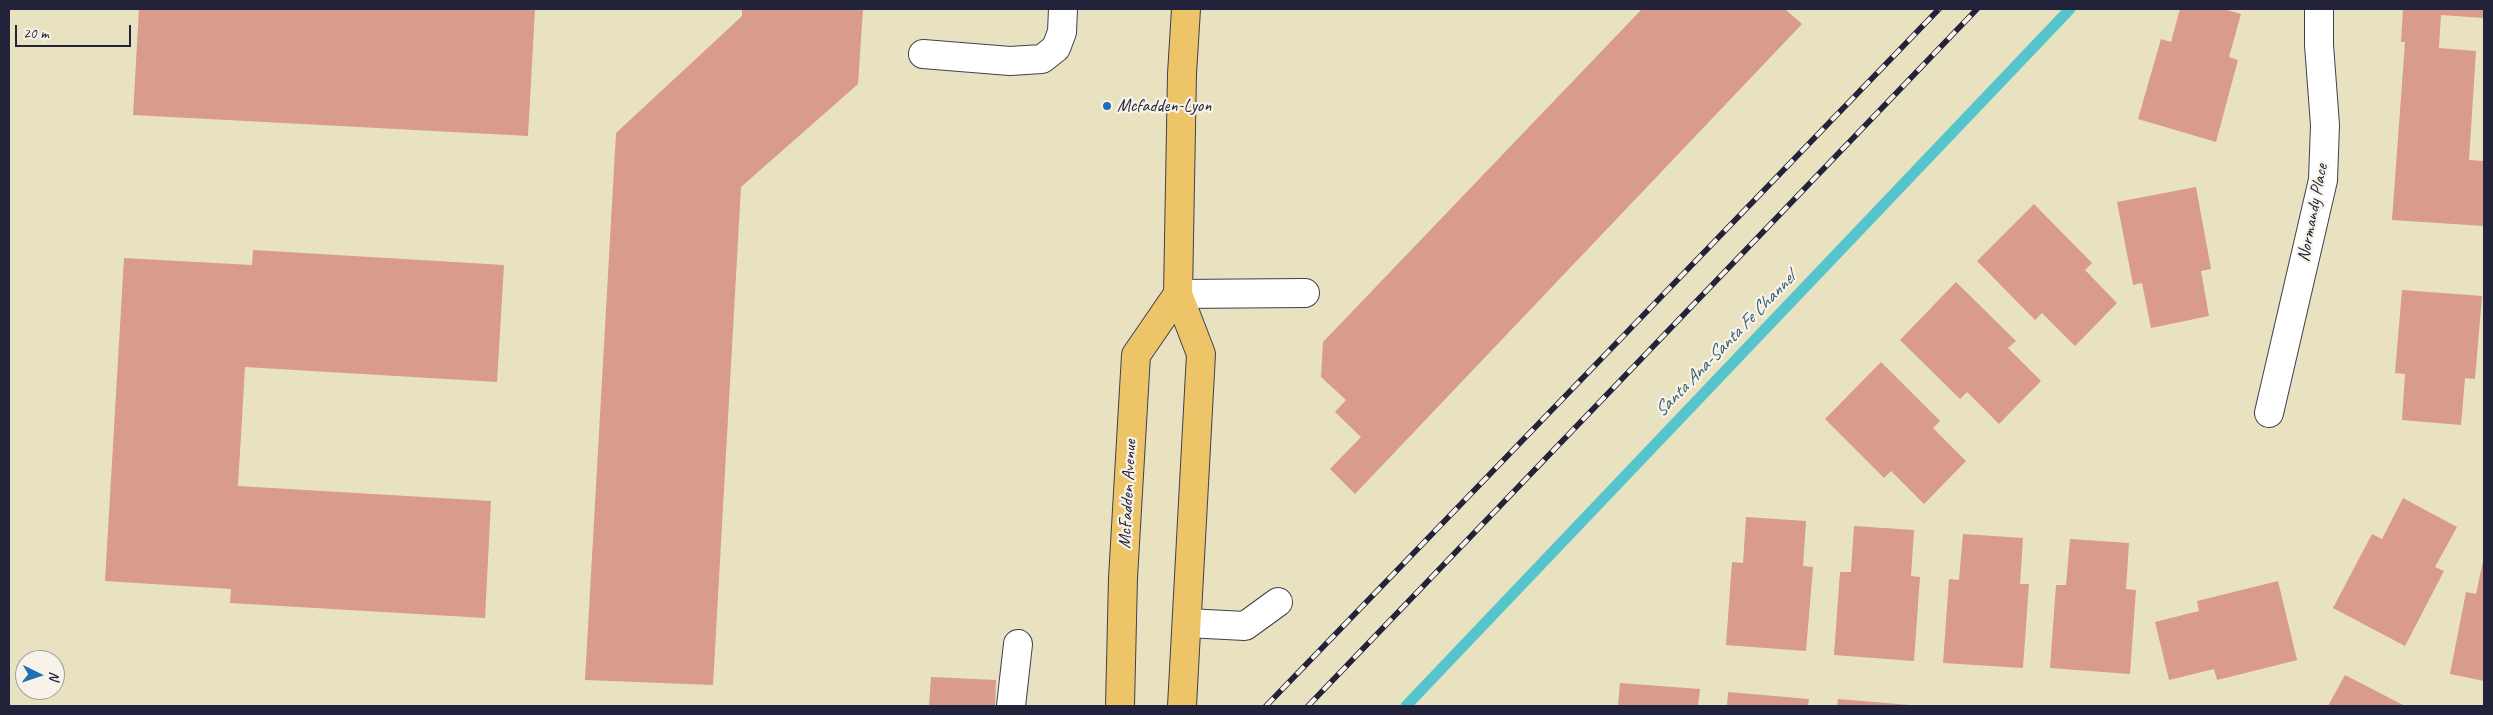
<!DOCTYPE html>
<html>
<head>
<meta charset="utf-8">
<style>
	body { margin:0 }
	#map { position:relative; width:2493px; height:715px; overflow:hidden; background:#e9e2c0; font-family:Caveat,sans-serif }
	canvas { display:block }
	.frame { position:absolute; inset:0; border:10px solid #22223b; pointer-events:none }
	.north { position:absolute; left:15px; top:650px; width:50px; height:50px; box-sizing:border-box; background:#f7f3e8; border:1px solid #a29fa3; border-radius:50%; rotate:94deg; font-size:14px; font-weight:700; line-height:20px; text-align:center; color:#22223b }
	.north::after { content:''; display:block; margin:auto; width:18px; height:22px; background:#1f6fb2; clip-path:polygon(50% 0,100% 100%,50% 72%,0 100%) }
	.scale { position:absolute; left:15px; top:25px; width:116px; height:22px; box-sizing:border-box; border:2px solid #22223b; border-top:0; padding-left:6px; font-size:15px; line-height:18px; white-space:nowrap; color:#22223b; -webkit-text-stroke:4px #f7f3e8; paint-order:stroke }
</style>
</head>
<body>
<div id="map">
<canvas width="2493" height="715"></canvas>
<div class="frame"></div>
<div class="north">N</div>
<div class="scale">20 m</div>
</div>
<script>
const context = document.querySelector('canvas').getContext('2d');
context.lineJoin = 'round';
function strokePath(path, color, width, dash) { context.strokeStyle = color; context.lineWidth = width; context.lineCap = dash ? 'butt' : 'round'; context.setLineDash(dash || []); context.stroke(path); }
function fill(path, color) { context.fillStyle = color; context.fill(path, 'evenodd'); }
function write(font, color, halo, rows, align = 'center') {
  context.font = font + ' Caveat,sans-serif'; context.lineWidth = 4.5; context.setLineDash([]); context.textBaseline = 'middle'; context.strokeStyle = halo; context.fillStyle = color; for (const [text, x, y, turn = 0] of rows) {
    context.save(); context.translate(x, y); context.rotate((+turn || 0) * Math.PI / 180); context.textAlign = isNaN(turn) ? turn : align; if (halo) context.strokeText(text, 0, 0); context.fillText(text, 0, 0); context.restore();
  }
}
const stream = new Path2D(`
	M1406 706 2070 9`);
const building = new Path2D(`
	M139 9H535L528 136 133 115Z
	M742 9H863L858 84 741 187 713 685 585 680 616 133 742 16Z
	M1642 9H1785L1802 24 1355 494 1330 469 1361 437 1335 412 1346 400 1321 377 1323 342Z
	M2180 9H2223L2241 14 2229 57 2238 60 2216 142 2138 119 2161 39 2171 42Z
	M2403 9H2484V18L2441 15 2439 48 2476 51 2469 160 2484 161V226L2392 220 2405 42H2401Z
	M2196 187 2211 269 2201 271 2209 316 2151 328 2142 283 2133 285 2117 202Z
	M2034 204 2092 263 2085 270 2117 303 2075 346 2042 313 2035 320 1977 261Z
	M253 250 504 265 497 382 245 367 238 486 491 501 485 618 230 603 231 589 105 581 124 258 252 265Z
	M1956 282 2016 341 2008 348 2041 381 1999 424 1967 392 1960 399 1900 340Z
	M2402 290 2482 296 2475 379 2465 378 2461 425 2402 420 2405 374 2395 373Z
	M1881 362 1940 421 1933 428 1966 461 1924 504 1891 471 1884 478 1825 419Z
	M2403 498 2457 527 2435 567 2444 571 2405 646 2333 608 2372 534 2382 539Z
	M1746 517 1806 521 1803 566 1813 567 1806 651 1726 645 1732 562 1743 563Z
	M1854 526 1914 530 1911 576 1920 577 1914 661 1834 655 1840 572H1851Z
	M1963 534 2023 538 2020 584H2029L2023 668 1943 663 1949 579 1959 580Z
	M2070 539 2129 543 2126 589 2136 590 2130 674 2050 668 2056 585H2066Z
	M2483 561H2484V681L2450 674 2466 592 2476 594Z
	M2278 581 2297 660 2217 680 2214 669 2169 680 2155 622 2199 611 2197 601Z
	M2345 675 2405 706H2328Z
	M931 677 996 680 995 706H929Z
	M1620 683 1700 689 1698 706H1618Z
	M1728 692 1809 699 1808 706H1727Z
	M1838 699 1910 705V706H1837Z`);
const minor = new Path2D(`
	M923 54 1010 61 1042 59 1056 48 1062 32 1063 9
	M1178 294 1305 293
	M2269 413 2323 180 2325 125 2319 45V9
	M1187 623 1245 626 1278 602
	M1011 706 1018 644`);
const major = new Path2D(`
	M1120 706 1123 578 1136 355 1178 294
	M1182 706 1201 354 1178 294 1182 74 1186 9`);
const rail = new Path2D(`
	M1266 706 1939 9
	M1308 706 1977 9`);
const markers = [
	[1107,106,5,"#1f6fb2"]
];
const poiNames = [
	["Mcfadden-Lyon",1117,106]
];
const streetNames = [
	["Normandy Place",2313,213,-79],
	["McFadden Avenue",1128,494,-87]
];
const waterNames = [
	["Santa Ana-Santa Fe Channel",1725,345,-46]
];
strokePath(stream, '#56c4cc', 11);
fill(building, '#d99b8b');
strokePath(minor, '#403f4f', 30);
strokePath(major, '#403f4f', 30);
strokePath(minor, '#fff', 28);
strokePath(major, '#eec469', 28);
strokePath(rail, '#22223b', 5.5);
strokePath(rail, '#f7f3e8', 4, [11]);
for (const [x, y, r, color] of markers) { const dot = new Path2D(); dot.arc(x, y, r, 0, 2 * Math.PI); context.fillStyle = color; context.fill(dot); strokePath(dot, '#f7f3e8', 2); }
write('18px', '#22223b', '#f7f3e8', poiNames, 'left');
write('18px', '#22223b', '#f7f3e8', streetNames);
write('italic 19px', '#345b6e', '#f7f3e8', waterNames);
</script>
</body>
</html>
